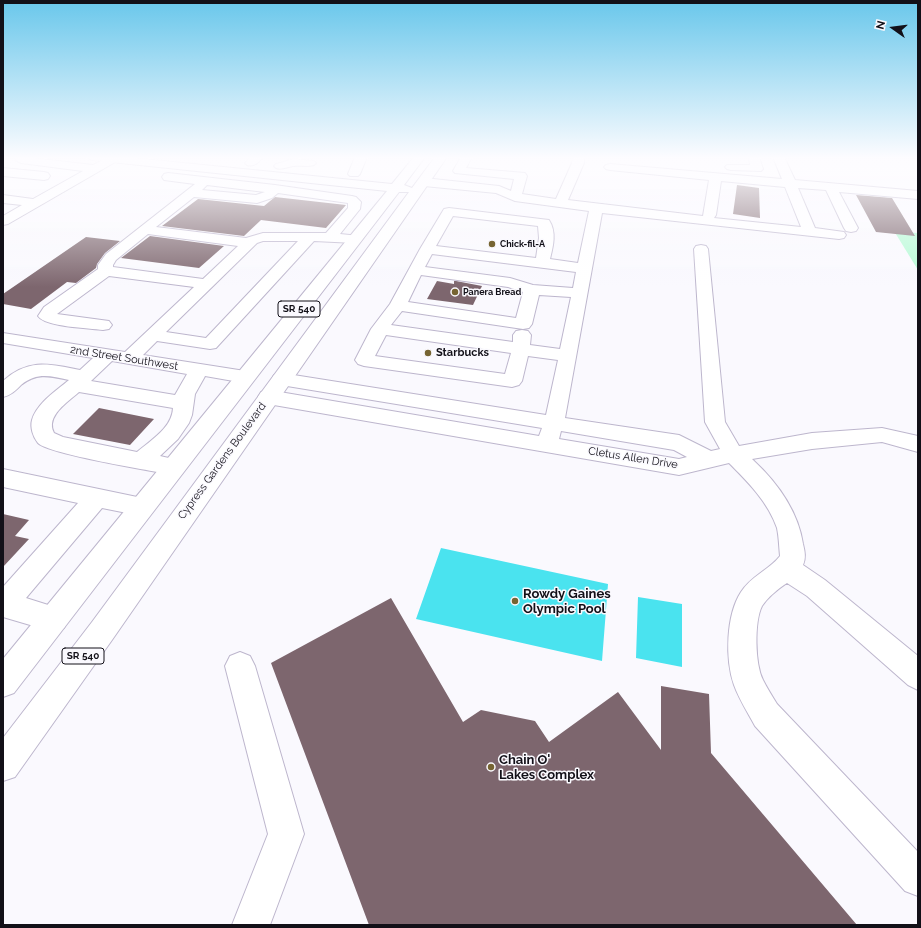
<!DOCTYPE html>
<html>
<head>
<meta charset="utf-8">
<style>
	body { margin:0 }
	#map { position:relative; width:921px; height:928px; overflow:hidden; background:#faf9fe; font-family:Raleway,sans-serif }
	canvas { display:block }
	.frame { position:absolute; inset:0; border:4px solid #121018; pointer-events:none }
	.north { position:absolute; left:873px; top:8px; width:40px; height:40px; -webkit-text-stroke:3px #faf9fe; paint-order:stroke; rotate:284deg; font-size:11px; font-weight:700; line-height:16px; text-align:center; color:#121018 }
	.north::after { content:''; display:block; margin:auto; width:14px; height:18px; background:#121018; clip-path:polygon(50% 0,100% 100%,50% 72%,0 100%) }
</style>
</head>
<body>
<div id="map">
<canvas width="921" height="928"></canvas>
<div class="frame"></div>
<div class="north">N</div>
</div>
<script>
const context = document.querySelector('canvas').getContext('2d');
context.lineJoin = 'round';
function fill(path, color) { context.fillStyle = color; context.fill(path, 'evenodd'); }
function strokePath(path, color, width, dash) { context.strokeStyle = color; context.lineWidth = width; context.lineCap = dash ? 'butt' : 'round'; context.setLineDash(dash || []); context.stroke(path); }
function write(font, color, halo, rows, align = 'center') {
  context.font = font + ' Raleway,sans-serif'; context.lineWidth = 3; context.setLineDash([]); context.textBaseline = 'middle'; context.strokeStyle = halo; context.fillStyle = color; for (const [text, x, y, turn = 0] of rows) {
    context.save(); context.translate(x, y); context.rotate((+turn || 0) * Math.PI / 180); context.textAlign = isNaN(turn) ? turn : align; if (halo) context.strokeText(text, 0, 0); context.fillText(text, 0, 0); context.restore();
  }
}
const green = new Path2D(`
	M894 231 918 233V270Z`);
const water = new Path2D(`
	M441 548 608 584 602 661 416 619Z
	M638 597 682 604V667L636 658Z`);
const building = new Path2D(`
	M737 185 759 188 760 218 733 214Z
	M856 195 892 198 915 236 876 232Z
	M275 197 346 205 326 228 261 220 244 236 162 226 198 199 264 206Z
	M150 236 224 246 199 268 121 258Z
	M86 237 120 241 105 253 97 264 96 268 76 283 67 282 31 309 3 304V294Z
	M437 281 454 284V281H456L482 286 473 305 427 299Z
	M99 408 154 419 130 445 73 434Z
	M3 514 29 520 15 536 29 539 3 567Z
	M391 598 463 722 481 710 535 721 549 742 618 692 661 750V686L709 694 711 753 857 925H369L271 663Z`);
const minor = new Path2D(`
	M23 157 93 165 109 157H117L119 159 117 161 8 224 3 225V216L22 205 3 203V195L33 199 83 171 21 163 15 160 17 158Z
	M251 157H263C258 163 254 167 247 165L245 163Z
	M355 157H367L360 174 358 176H350L348 174Z
	M461 157H472L466 168 525 173 527 176 522 194 556 199 572 163 573 157H584V163L568 200 703 216 709 180 610 170 606 169 604 167 606 165 610 164 782 179 773 157H784L795 180 918 191V199L839 192 858 228 856 231 851 232 846 231 844 228 826 190 798 188 815 228 844 232 846 235 844 238 839 239 602 213 565 418 679 435 711 451 720 449 705 422 694 249 696 246 701 245 706 246 708 249 725 422 739 446 812 433 882 428 918 436V452L882 442 812 449 752 459C777 482 798 511 803 544 805 552 806 558 803 565L825 580 918 656V690L908 685 807 596 787 583C778 589 768 597 762 606 754 622 755 664 763 680 767 688 772 696 777 704L918 852V896L905 891 755 726C748 713 739 699 734 685 725 659 726 615 741 592 751 576 769 570 780 556 779 547 779 537 777 528 768 502 748 482 729 463L679 475 268 404 261 402 258 397 261 392 268 390 539 436 542 428 281 385 274 383 272 379 274 375 281 373 546 415 558 360 528 356 522 381 519 385 512 387 364 366 358 364 355 360 371 329 390 304 420 249 444 209 449 208 549 220C557 232 553 247 550 259L578 263 589 211 515 201 496 193 424 186 420 185 418 182 420 179 424 178 499 186 511 191 514 179 455 173 453 171ZM721 181 785 187 801 227 714 218 716 215ZM453 216 538 226 539 238 536 258 436 246ZM432 254 576 272 573 288 533 285 510 278 425 267ZM421 275 508 287 523 292 516 318 408 302ZM539 295 571 297 560 349 530 345 531 335 528 331 522 330 516 331 513 335V342L391 325 402 311 523 329 529 328 532 324ZM386 335 511 353 505 374 375 356ZM561 431 674 450 687 457 679 459 559 439Z
	M749 157H759L763 169 761 171 731 170 727 169 725 167 727 165H750Z
	M294 159 314 161 316 163 314 165C307 167 300 165 293 166 287 167 282 170 276 168L274 166 276 164Z
	M3 168 44 172 48 173 50 176 48 179 44 180 3 176Z
	M168 173 275 185 352 196 356 197 361 202 360 209 340 234 360 236 362 239 360 242 355 243 314 241 216 348 210 349 157 341 143 355 245 371 252 373 254 377 252 381 245 383 205 376 204 378 195 394 192 415 189 423 178 439 160 456 182 461 185 467 182 473 174 475C153 471 48 454 38 443 33 437 30 427 32 420 37 403 56 391 69 380 50 376 37 372 21 385 15 391 11 395 3 397V381C29 358 49 364 80 370L93 358 3 343V333L125 352 194 287 109 276 57 314 109 321 112 325 109 329 103 330C89 328 45 327 38 316L44 307 98 269V265L106 254 195 184 164 180 162 177 164 174ZM207 185 265 192 256 195 202 190ZM278 193 348 203V208L326 233H263L246 238 156 227 194 197 257 203 272 198ZM148 234 238 246 203 279 113 267V265L116 260ZM263 241H298L206 338 166 332 257 243ZM112 361 187 374 175 395 91 381ZM79 392 173 408C172 428 151 440 137 452L63 437 54 433C45 416 68 402 79 392Z
	M3 469 142 498 150 500 154 507 150 514 142 516 102 508 26 598 64 610 68 619 64 628 54 632 3 617V587L78 503 3 487Z
	M240 652 250 656 255 666 304 834 270 925H232L268 834 225 666 230 656Z`);
const major = new Path2D(`
	M86 157H124L392 184 414 157H425L404 185 412 188 435 157H447L112 640 15 777 3 781V738L92 622 409 192H399L14 693 3 697V659L387 191 92 160Z`);
const markers = [
	[492,244,4,"#766432"],
	[455,292,4,"#766432"],
	[428,353,4,"#766432"],
	[515,601,4,"#766432"],
	[491,767,4,"#766432"]
];
const farPoinames = [
	["Chick-fil-A",500,244],
	["Panera Bread",463,292]
];
const shields = [
	[299,309,42],
	[83,656,42]
];
const shieldNames = [
	["SR 540",299,309],
	["SR 540",83,656]
];
const poiNames = [
	["Starbucks",436,353]
];
const streetNames = [
	["2nd Street Southwest",124,358,9],
	["Cletus Allen Drive",633,458,9],
	["Cypress Gardens Boulevard",222,461,-54]
];
const nearPoinames = [
	["Rowdy Gaines",523,594],
	["Olympic Pool",523,609],
	["Chain O'",499,760],
	["Lakes Complex",499,775]
];
fill(green, '#b4fad4');
fill(water, '#4ae3ef');
fill(building, '#7d666e');
strokePath(minor, '#bdb6cd', 2);
strokePath(major, '#bdb6cd', 2);
fill(minor, '#fff');
fill(major, '#fff');
const sky = context.createLinearGradient(0, 0, 0, 287);
sky.addColorStop(0, '#69c7eb');
sky.addColorStop(0.55, '#fdfcff');
sky.addColorStop(1, '#fdfcff00');
context.fillStyle = sky;
context.fillRect(0, 0, 921, 287);
for (const [x, y, r, color] of markers) { const dot = new Path2D(); dot.arc(x, y, r, 0, 2 * Math.PI); context.fillStyle = color; context.fill(dot); strokePath(dot, '#faf9fe', 1.5); }
write('bold 9px', '#121018', '#faf9fe', farPoinames, 'left');
for (const [x, y, w] of shields) { const box = new Path2D(); box.roundRect(x - w / 2, y - 8, w, 16, 3); context.fillStyle = '#faf9fe'; context.fill(box); strokePath(box, '#121018', 1); }
write('bold 10px', '#121018', null, shieldNames);
write('bold 11px', '#121018', '#faf9fe', poiNames, 'left');
write('11px', '#121018', '#faf9fe', streetNames);
write('bold 13px', '#121018', '#faf9fe', nearPoinames, 'left');
</script>
</body>
</html>
